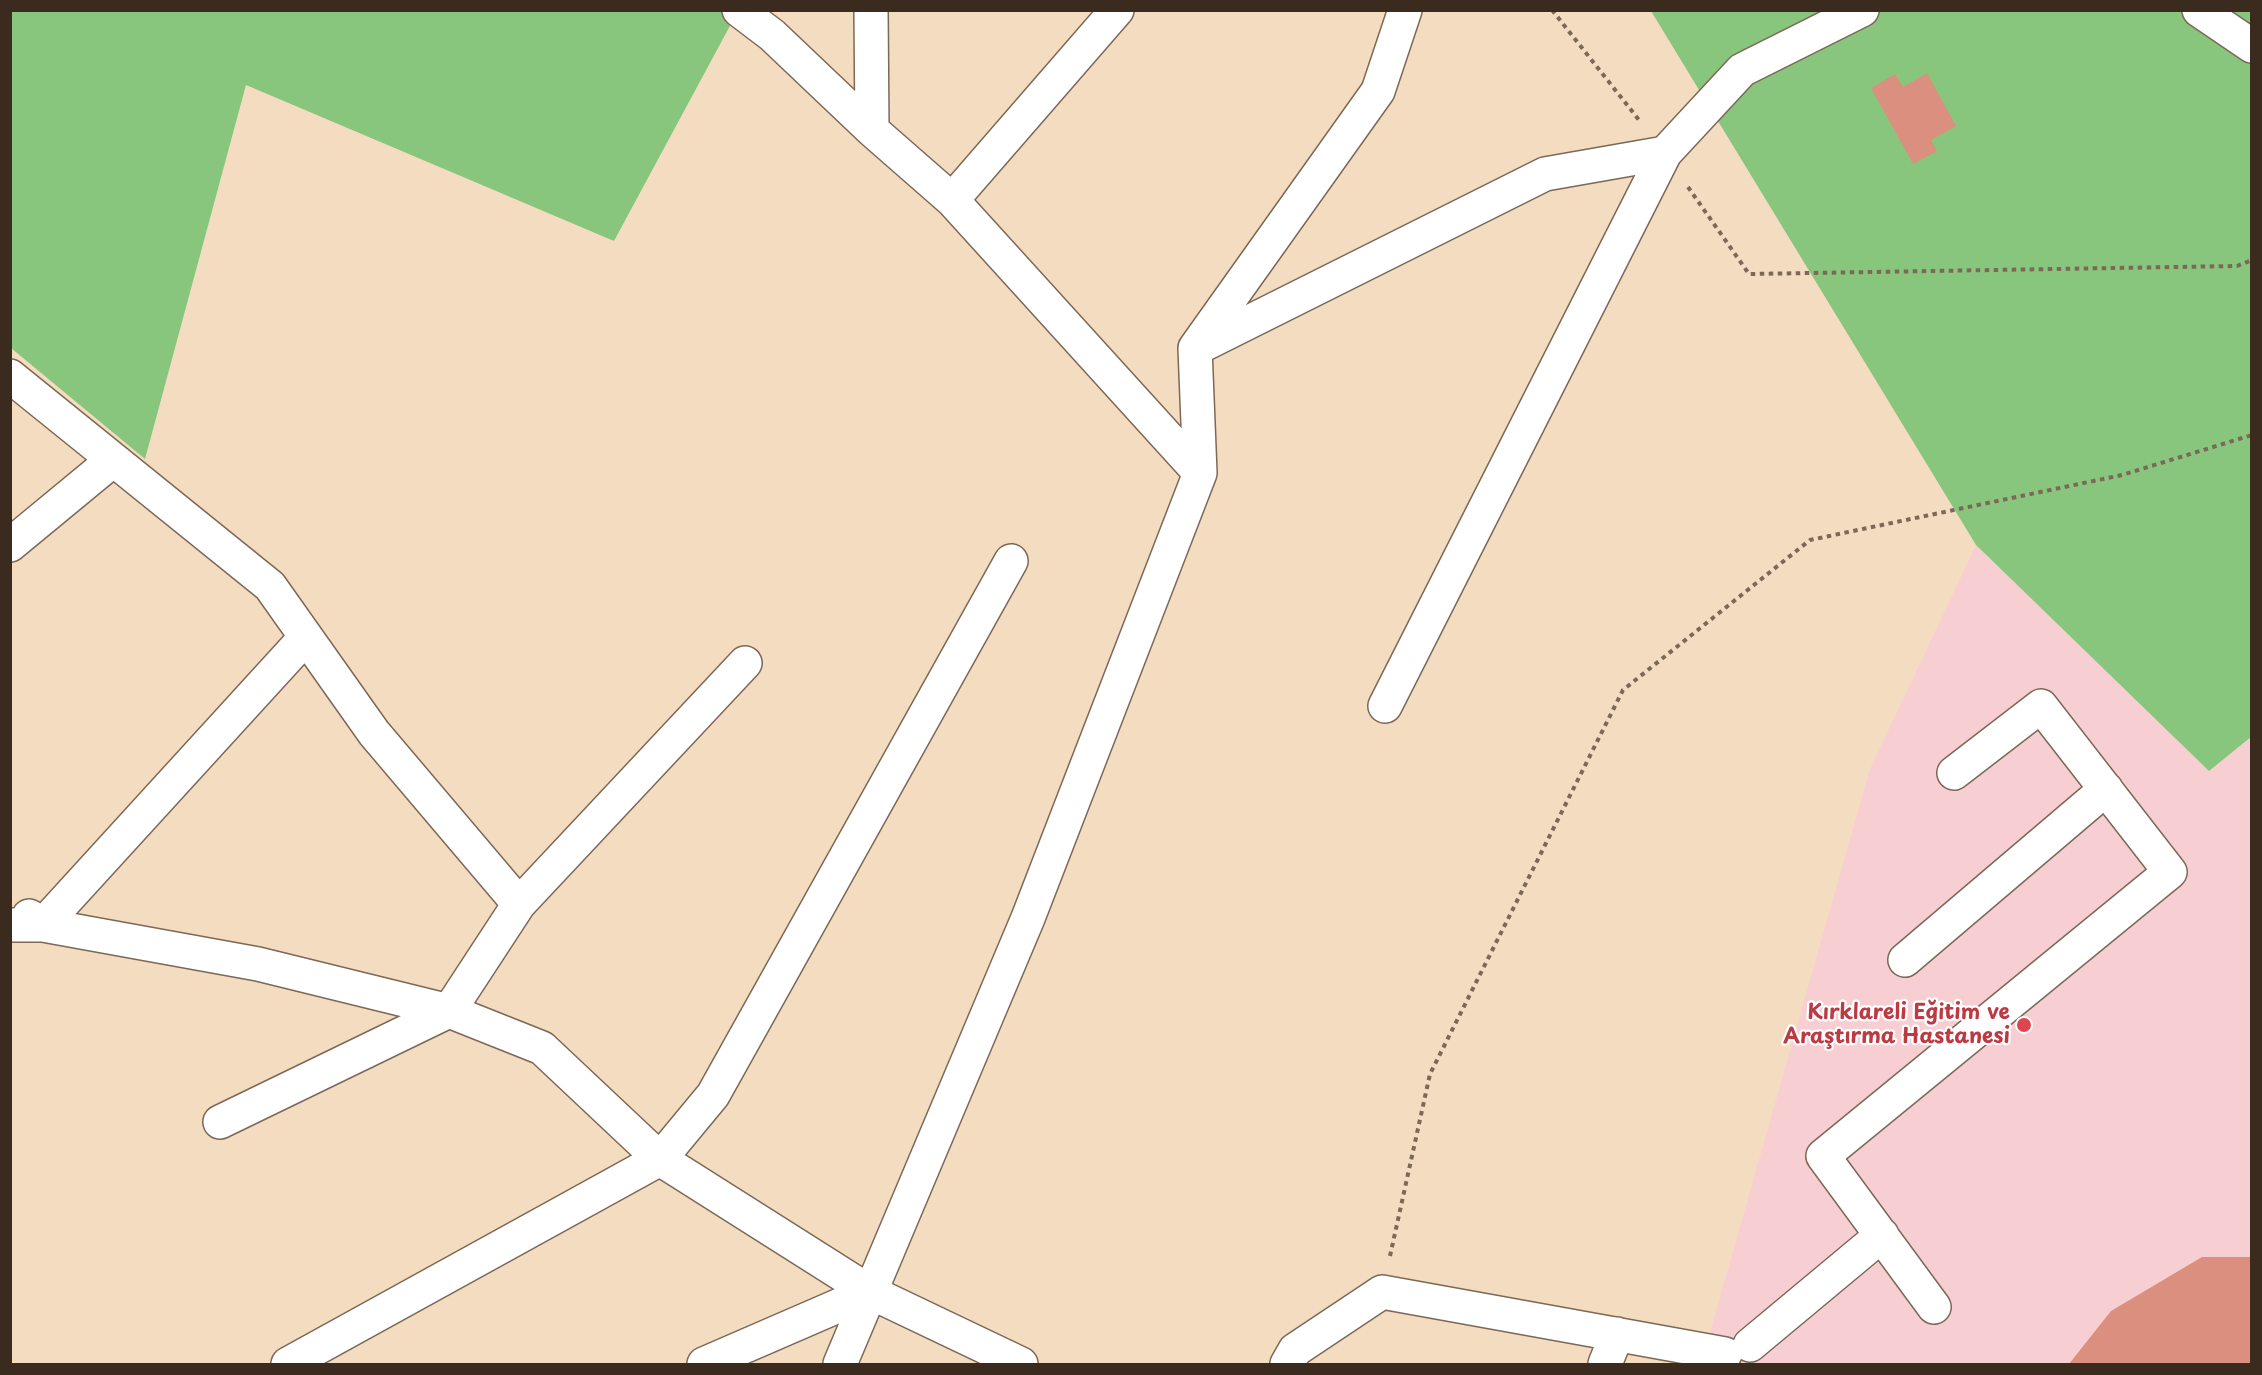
<!DOCTYPE html>
<html>
<head>
<meta charset="utf-8">
<style>
	body { margin:0 }
	#map { position:relative; width:2262px; height:1375px; overflow:hidden; background:#f4dcc0; font-family:"Playpen Sans",sans-serif }
	canvas { display:block }
	.frame { position:absolute; inset:0; border:12px solid #3b2a1e; pointer-events:none }
</style>
</head>
<body>
<div id="map">
<canvas width="2262" height="1375"></canvas>
<div class="frame"></div>
</div>
<script>
const context = document.querySelector('canvas').getContext('2d');
context.lineJoin = 'round';
function fill(path, color) { context.fillStyle = color; context.fill(path, 'evenodd'); }
function strokePath(path, color, width, dash) { context.strokeStyle = color; context.lineWidth = width; context.lineCap = dash ? 'butt' : 'round'; context.setLineDash(dash || []); context.stroke(path); }
function write(font, color, halo, rows, align = 'center') {
  context.font = font + ' "Playpen Sans",sans-serif'; context.lineWidth = 4.5; context.setLineDash([]); context.textBaseline = 'middle'; context.strokeStyle = halo; context.fillStyle = color; for (const [text, x, y, turn = 0] of rows) {
    context.save(); context.translate(x, y); context.rotate((+turn || 0) * Math.PI / 180); context.textAlign = isNaN(turn) ? turn : align; if (halo) context.strokeText(text, 0, 0); context.fillText(text, 0, 0); context.restore();
  }
}
const built = new Path2D(`
	M1976 545 2209 771 2251 737V1364H1701L1870 769Z`);
const green = new Path2D(`
	M10 11H738L614 241 246 85 145 459 11 348Z
	M1651 11H2251V737L2209 771 1976 545Z`);
const building = new Path2D(`
	M1927 73 1956 126 1931 140 1937 151 1913 164 1871 88 1895 74 1903 87Z
	M2202 1257H2252V1364H2069L2111 1311Z`);
const path = new Path2D(`
	M1552 10 1639 120
	M1688 187 1749 274 2237 266 2252 260
	M1390 1256 1430 1074 1623 690 1810 540 2122 475 2252 435`);
const minor = new Path2D(`
	M739 10 772 35 872 130 952 200 1200 473
	M871 10 872 130
	M2199 10 2252 46
	M952 200 1117 10
	M1199 347 1545 174 1665 153
	M10 376 270 586 374 733 519 904
	M10 545 113 460
	M1385 706 1665 153 1742 70 1862 10
	M29 916 43 925 306 637
	M10 925H43L258 964 449 1011 542 1048 660 1159 870 1292 1021 1364
	M1905 960 2106 789
	M220 1122 449 1011 519 904 745 663
	M1934 1307 1823 1156 2170 872 2041 706 1954 773
	M1750 1345 1882 1235
	M288 1364 660 1159 713 1095 1011 561
	M704 1364 870 1292
	M840 1364 1028 918 1200 473 1195 348 1378 91 1405 10
	M1287 1364 1295 1350 1382 1292 1725 1354
	M1605 1364 1617 1334`);
const markers = [
	[2024,1025,8,"#e0444e"]
];
const healthNames = [
	["Kırklareli Eğitim ve",2010,1013],
	["Araştırma Hastanesi",2010,1037]
];
fill(built, '#f7cfd3');
fill(green, '#89c67d');
fill(building, '#db8f7e');
strokePath(minor, '#7c6857', 36);
strokePath(path, '#7c6857', 4, [4.5, 4.5]);
strokePath(minor, '#fff', 33);
for (const [x, y, r, color] of markers) { const dot = new Path2D(); dot.arc(x, y, r, 0, 2 * Math.PI); context.fillStyle = color; context.fill(dot); strokePath(dot, '#fff', 2); }
write('bold 21px', '#be3a42', '#fff', healthNames, 'right');
</script>
</body>
</html>
